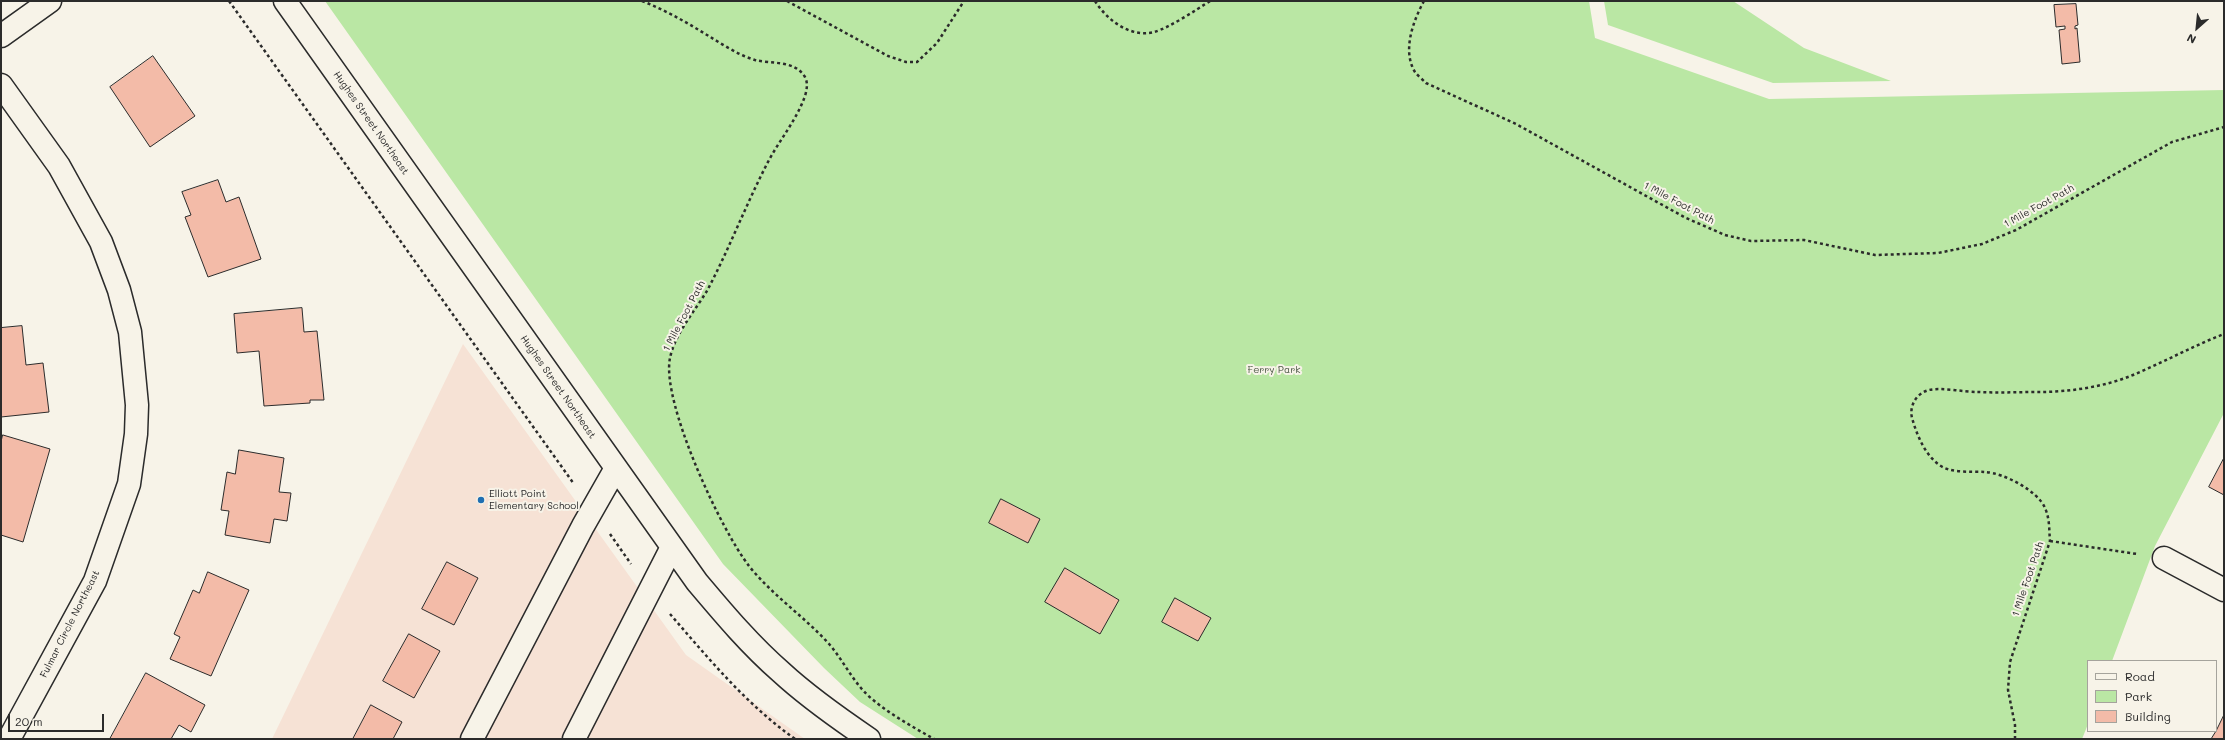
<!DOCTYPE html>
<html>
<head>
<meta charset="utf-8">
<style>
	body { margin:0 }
	#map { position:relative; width:2225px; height:740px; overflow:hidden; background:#f7f3e8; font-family:Mali,sans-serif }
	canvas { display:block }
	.frame { position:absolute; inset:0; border:2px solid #2b2b2b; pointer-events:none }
	.legend { position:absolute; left:2087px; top:660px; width:130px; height:72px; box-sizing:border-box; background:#f7f3e8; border:1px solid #a5a39c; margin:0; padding:5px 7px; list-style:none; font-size:12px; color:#2b2b2b }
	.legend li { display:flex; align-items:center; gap:8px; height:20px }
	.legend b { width:20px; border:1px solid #a5a39c }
	.north { position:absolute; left:2177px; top:8px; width:40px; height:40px; -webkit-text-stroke:3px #f7f3e8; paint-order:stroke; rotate:207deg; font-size:11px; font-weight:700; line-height:16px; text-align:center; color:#2b2b2b }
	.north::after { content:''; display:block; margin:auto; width:14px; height:18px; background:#2b2b2b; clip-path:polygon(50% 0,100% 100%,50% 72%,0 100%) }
	.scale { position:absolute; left:8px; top:714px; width:96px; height:18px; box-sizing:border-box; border:2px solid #2b2b2b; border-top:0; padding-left:5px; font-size:12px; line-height:14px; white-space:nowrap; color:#2b2b2b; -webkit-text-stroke:3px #f7f3e8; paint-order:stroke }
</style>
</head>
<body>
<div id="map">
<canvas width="2225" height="740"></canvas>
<div class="frame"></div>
<ul class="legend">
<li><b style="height:5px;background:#f7f3e8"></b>Road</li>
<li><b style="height:11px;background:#bae7a4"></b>Park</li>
<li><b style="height:11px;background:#f3bba8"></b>Building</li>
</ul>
<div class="north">N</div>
<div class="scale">20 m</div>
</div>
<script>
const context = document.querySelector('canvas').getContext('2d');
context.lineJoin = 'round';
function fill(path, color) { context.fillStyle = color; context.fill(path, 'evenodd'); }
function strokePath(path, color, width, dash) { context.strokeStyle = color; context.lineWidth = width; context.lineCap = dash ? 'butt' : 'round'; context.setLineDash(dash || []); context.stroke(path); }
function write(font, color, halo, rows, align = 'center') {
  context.font = font + ' Mali,sans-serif'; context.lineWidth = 4; context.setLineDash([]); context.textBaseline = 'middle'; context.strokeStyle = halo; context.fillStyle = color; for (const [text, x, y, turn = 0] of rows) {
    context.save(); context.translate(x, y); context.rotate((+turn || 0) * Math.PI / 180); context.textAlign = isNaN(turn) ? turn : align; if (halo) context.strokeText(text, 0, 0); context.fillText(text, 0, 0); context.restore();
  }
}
const built = new Path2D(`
	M463 344 686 655 805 739H272Z`);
const green = new Path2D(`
	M325 1H1589L1595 38 1769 99 2224 90V413L2155 546 2112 661H2088V724L2082 739H918L860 702 824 668 723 564Z
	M1604 1H1733L1804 48 1891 81 1773 83 1608 25Z`);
const building = new Path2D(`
	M2076 4 2078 25 2075 26V29L2077 28 2080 62 2062 64 2059 30 2065 29V26L2056 27 2054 5Z
	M153 56 195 116 150 147 110 87Z
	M218 180 226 202 239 197 261 259 208 277 185 217 191 215 182 192Z
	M302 308 304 332 317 331 324 400H310V403L264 406 259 351 237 353 234 314Z
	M22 326 26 365 43 363 49 412 1 417V328Z
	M3 435 50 449 23 542 1 535V442Z
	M239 450 284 458 279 492 291 493 287 521 274 519 270 543 225 535 229 511 221 510 227 472 235 474Z
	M2224 458V495L2209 487Z
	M1001 499 1040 519 1028 543 989 523Z
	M447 562 478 578 454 625 422 609Z
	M1065 568 1119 600 1100 634 1045 602Z
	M208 572 249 590 211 676 170 659 180 637 174 634 193 590 199 593Z
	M1175 598 1211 618 1198 641 1162 622Z
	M409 634 440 651 414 698 383 681Z
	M146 673 205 705 191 732 179 725 171 739H110Z
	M371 705 402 722 393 739H353Z
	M2224 715V739H2211L2216 731Z`);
const path = new Path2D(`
	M229 1 574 484
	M642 1C665 10 686 22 707 35 722 44 738 55 755 60 771 64 795 60 805 77 808 83 807 89 805 96 797 119 781 138 769 160 747 202 730 247 708 289 696 310 675 333 670 358 661 402 721 530 749 566 773 596 805 617 830 645 845 663 854 684 872 699 891 715 913 727 934 739
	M787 1 888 56 906 62H917L937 43 964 1
	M1095 1C1107 20 1130 38 1154 32 1169 28 1196 10 1210 1
	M1424 1C1413 21 1402 51 1415 72 1418 76 1423 80 1426 83L1516 124 1686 218 1725 235 1751 241 1804 240 1875 255 1938 253 1982 244 2016 230 2172 142 2224 127
	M610 534 631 564
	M2050 541 2137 554
	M670 614C709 659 746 704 795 739
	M2015 739V725L2008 690 2010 662 2050 541C2049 531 2050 519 2045 508 2038 491 2004 473 1985 472 1971 471 1950 474 1938 464 1924 453 1917 435 1912 418 1909 405 1917 393 1929 390 1941 387 1964 392 1978 392 1998 393 2018 392 2038 392 2069 392 2104 387 2133 375 2164 362 2193 346 2224 334`);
const minor = new Path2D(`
	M285 1 697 582C724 614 750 645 781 672 808 697 838 718 869 739
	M1 36 50 1
	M1 85 59 166 101 242 119 290 130 332 137 405 136 434 129 484 95 581 9 739
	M2164 558 2224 590
	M472 739 583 526 616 468
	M574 739 672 547`);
const markers = [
	[481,500,4,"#1f6fb2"]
];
const streetNames = [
	["Hughes Street Northeast",371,123,55],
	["1 Mile Foot Path",1679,203,28],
	["1 Mile Foot Path",2039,206,-29],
	["1 Mile Foot Path",684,316,-62],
	["Hughes Street Northeast",558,387,55],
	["1 Mile Foot Path",2028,579,-71],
	["Fulmar Circle Northeast",70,624,-63]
];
const parkNames = [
	["Ferry Park",1274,370]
];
const poiNames = [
	["Elliott Point",489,494],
	["Elementary School",489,506]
];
fill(built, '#f6e2d5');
fill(green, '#bae7a4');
fill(building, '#f3bba8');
strokePath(building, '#2b2b2b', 1);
strokePath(minor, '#2b2b2b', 25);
strokePath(path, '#2b2b2b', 2.5, [3, 3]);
strokePath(minor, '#f7f3e8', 22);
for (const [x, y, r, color] of markers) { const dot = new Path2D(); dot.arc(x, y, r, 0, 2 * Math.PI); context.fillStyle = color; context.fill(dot); strokePath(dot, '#f7f3e8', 1.5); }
write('10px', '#2b2b2b', '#f7f3e8', streetNames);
write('10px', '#4f5a49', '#f7f3e8', parkNames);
write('10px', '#2b2b2b', '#f7f3e8', poiNames, 'left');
</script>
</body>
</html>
